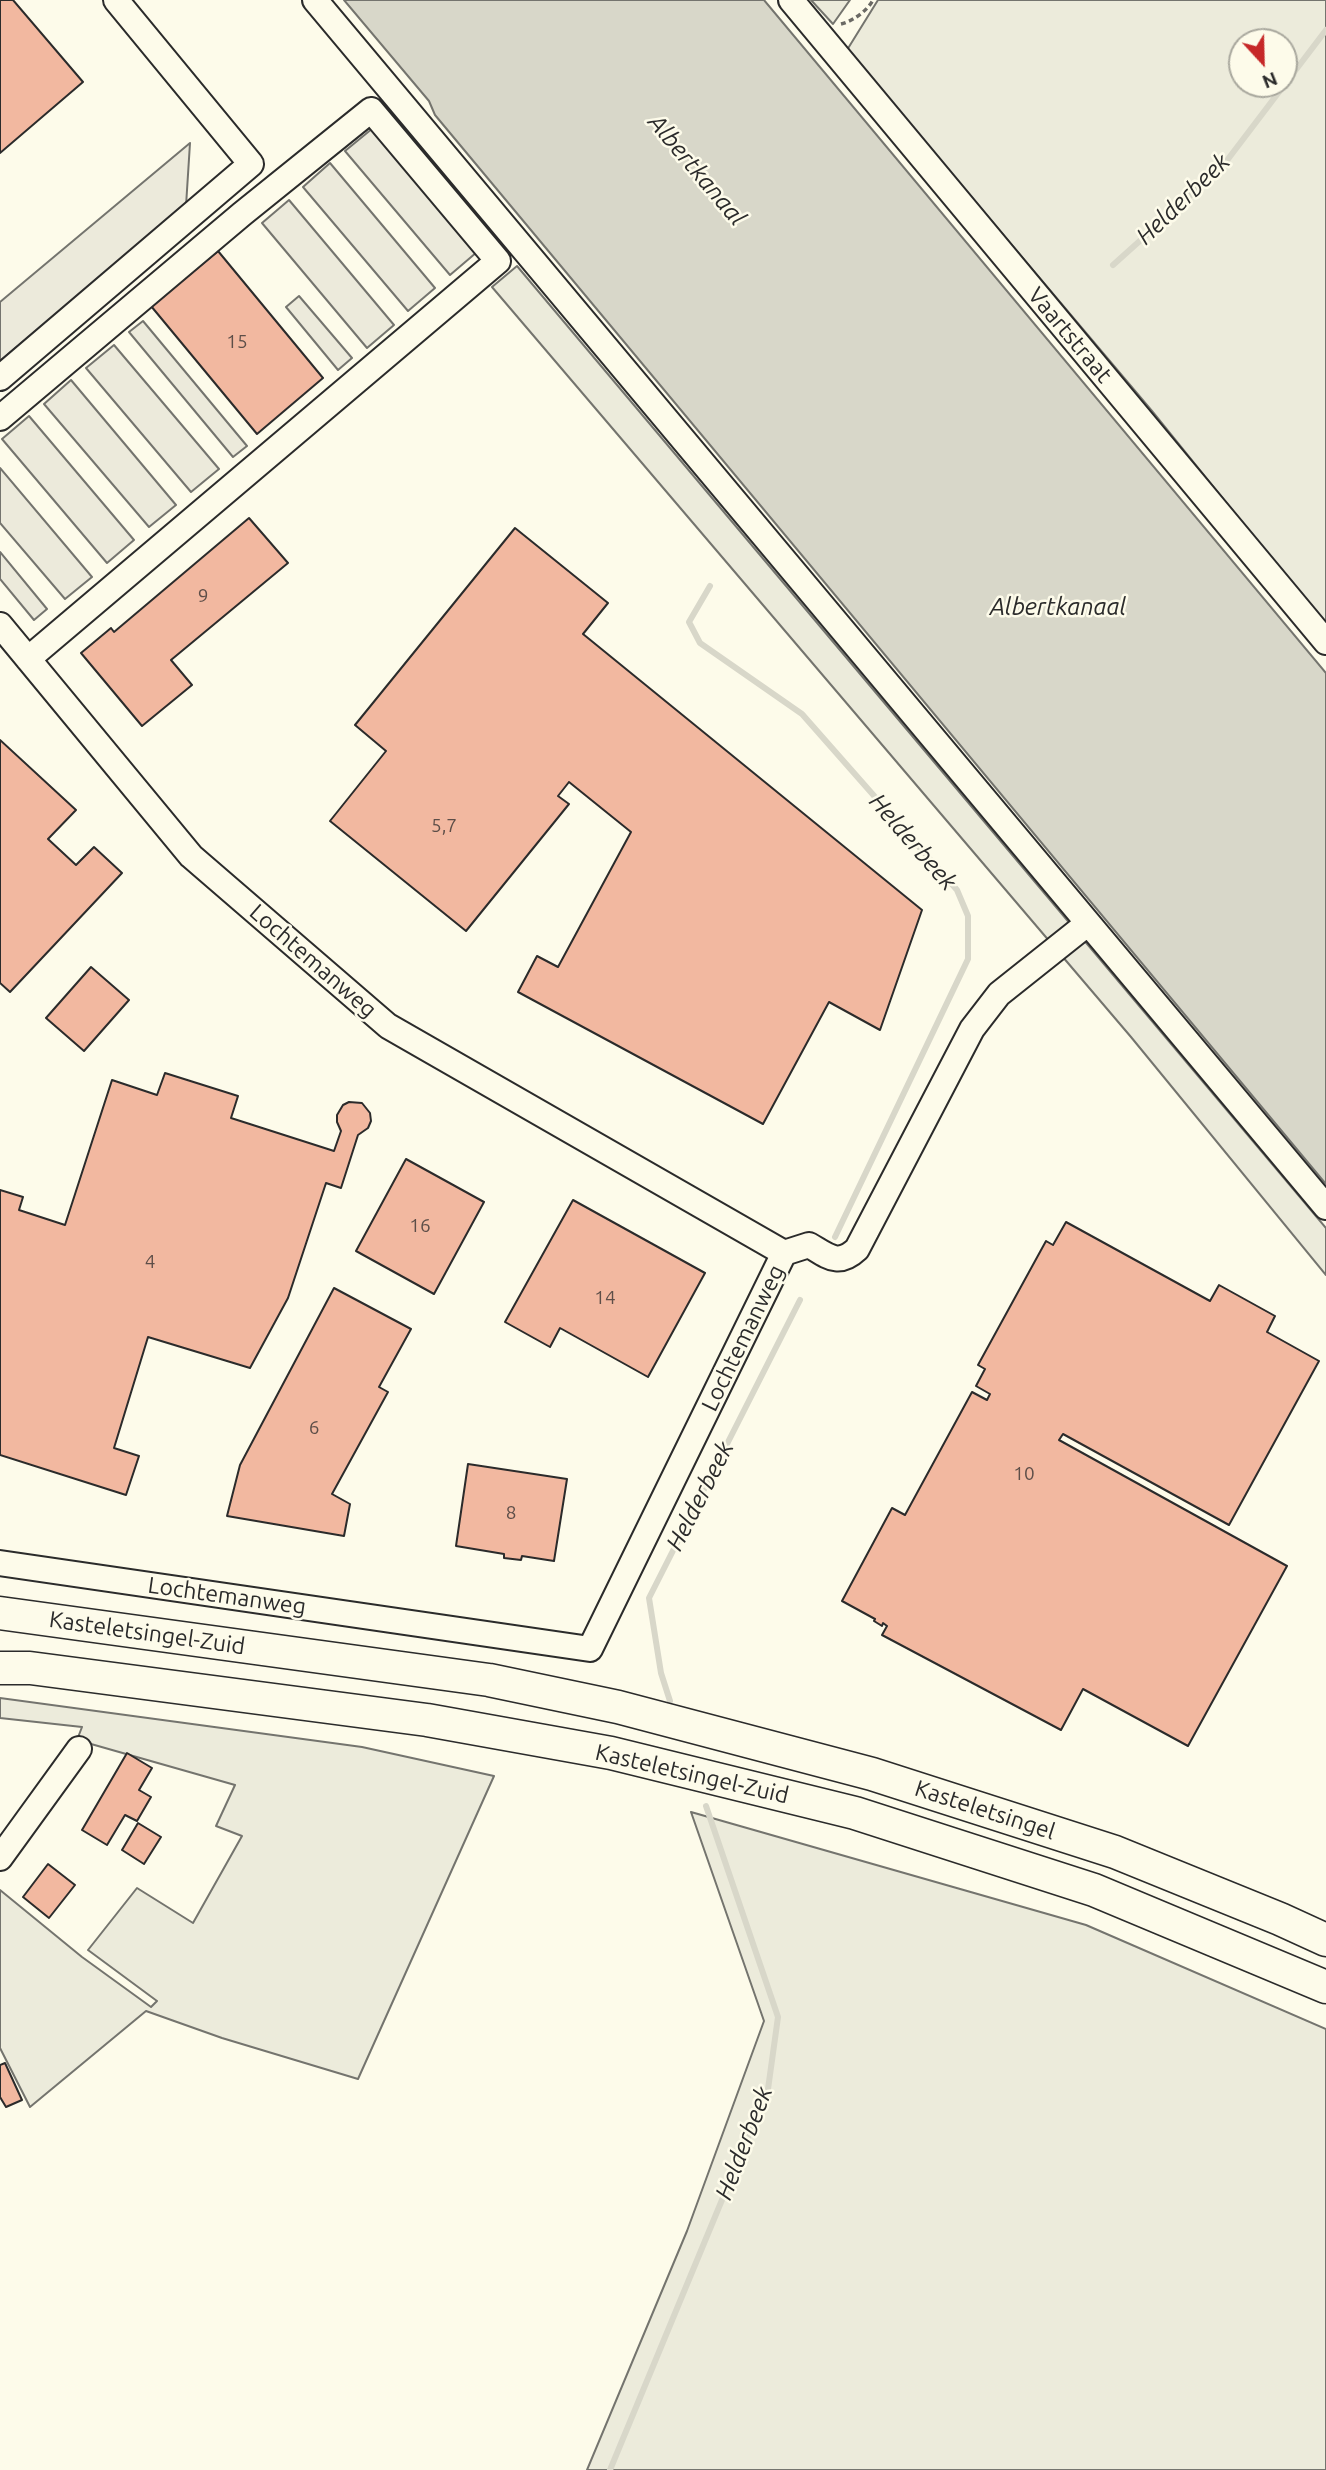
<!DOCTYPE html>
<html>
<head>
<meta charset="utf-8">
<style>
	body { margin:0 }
	#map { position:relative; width:1326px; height:2470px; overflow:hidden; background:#fdfbea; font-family:Ubuntu,sans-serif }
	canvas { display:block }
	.north { position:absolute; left:1228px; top:28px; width:70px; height:70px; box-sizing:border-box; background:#fdfbea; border:2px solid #a9a89e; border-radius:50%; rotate:158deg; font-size:19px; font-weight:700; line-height:28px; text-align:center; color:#2b2b2b }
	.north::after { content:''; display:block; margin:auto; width:24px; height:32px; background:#c62828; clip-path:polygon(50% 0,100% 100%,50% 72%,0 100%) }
</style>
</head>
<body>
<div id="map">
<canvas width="1326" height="2470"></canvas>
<div class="north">N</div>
</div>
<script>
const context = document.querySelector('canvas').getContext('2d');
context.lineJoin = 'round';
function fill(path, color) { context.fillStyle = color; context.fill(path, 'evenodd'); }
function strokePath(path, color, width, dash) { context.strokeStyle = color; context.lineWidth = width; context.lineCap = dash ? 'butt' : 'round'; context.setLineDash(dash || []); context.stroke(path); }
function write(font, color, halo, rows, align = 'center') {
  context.font = font + ' Ubuntu,sans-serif'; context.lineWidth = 5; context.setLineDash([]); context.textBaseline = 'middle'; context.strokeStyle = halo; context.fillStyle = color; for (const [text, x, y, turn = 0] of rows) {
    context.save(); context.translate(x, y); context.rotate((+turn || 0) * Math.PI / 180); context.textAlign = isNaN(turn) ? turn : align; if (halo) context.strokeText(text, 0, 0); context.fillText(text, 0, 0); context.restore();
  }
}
const green = new Path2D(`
	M811 0H850L833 24Z
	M878 0H1326V626L1152 411 847 50ZM1242 42H1284V84H1242Z
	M517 266 1326 1228V1275L1131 1037 492 287Z
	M0 1698 362 1747 494 1776 358 2079 222 2038 146 2011 30 2107 0 2048V1890L82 1957 151 2007 157 2001 88 1950 137 1888 193 1923 242 1836 216 1826 235 1785 77 1740 82 1727 0 1718Z
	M691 1812 1086 1925 1326 2029V2470H587L687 2231 764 2021Z`);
const parking = new Path2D(`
	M373 128 477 252 450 275 345 151Z
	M190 143 186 206 0 361V302Z
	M330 163 435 288 408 311 303 187Z
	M289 200 394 325 367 348 262 223Z
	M299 296 352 358 338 370 286 307Z
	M143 321 247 446 233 457 129 332Z
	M114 345 219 469 191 492 86 368Z
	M71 380 176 505 149 527 44 404Z
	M29 416 134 540 107 563 2 439Z
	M0 468 92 577 65 599 0 523Z
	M0 552 47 609 34 620 0 579Z`);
const water = new Path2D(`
	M344 0H764L1326 673V1184L435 115 429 101Z`);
const stream = new Path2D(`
	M1113 265 1222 167 1326 30
	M710 586 689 622 700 643 802 714 957 890 968 916V959L835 1237
	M670 1701 661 1673 649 1598 800 1300
	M610 2470 768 2089 778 2017 706 1806`);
const building = new Path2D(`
	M0 0H13L83 82 0 153Z
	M218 251 323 378 257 434 151 306Z
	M249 518 288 563 171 660 192 685 142 726 81 653 111 628 114 632Z
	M515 528 608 603 583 634 922 910 880 1030 829 1002 763 1124 518 992 537 956 558 967 631 832 569 782 558 796 569 804 466 931 330 821 386 751 355 725Z
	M0 740 76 810 48 839 76 865 94 847 122 873 10 992 0 983Z
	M91 967 129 1000 84 1051 46 1018Z
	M165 1073 238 1096 231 1118 334 1151 341 1131 337 1122V1115L343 1105 349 1102 362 1103 370 1113 371 1121 368 1128 358 1135 341 1188 326 1183 288 1298 250 1368 148 1337 114 1448 139 1456 126 1495 0 1455V1190L23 1197 19 1210 65 1225 112 1080 157 1095Z
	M406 1159 484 1202 434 1294 356 1251Z
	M573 1200 705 1273 648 1377 560 1328 550 1347 505 1322Z
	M1066 1222 1210 1301 1219 1285 1275 1316 1267 1332 1319 1361 1229 1525 1063 1434 1059 1440 1287 1566 1188 1746 1083 1689 1061 1730 882 1635 887 1626 883 1623 882 1626 874 1621 875 1619 842 1601 892 1508 905 1515 972 1392 987 1400 990 1394 976 1386 985 1369 978 1365 1046 1241 1053 1245Z
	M334 1288 411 1329 379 1387 388 1392 332 1494 350 1504 344 1536 227 1516 240 1465Z
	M468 1464 567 1479 554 1561 522 1556 521 1560 504 1558V1554L456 1546Z
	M127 1753 152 1768 139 1790 151 1797 137 1821 125 1815 107 1845 82 1830Z
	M138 1823 161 1837 144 1864 122 1850Z
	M48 1864 75 1885 49 1918 23 1897Z
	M5 2063 22 2100 6 2107 0 2097V2065Z`);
const path = new Path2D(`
	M841 24C853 21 867 11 873 0`);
const minor = new Path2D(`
	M315 0 1326 1207
	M791 0 1326 642
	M0 378 251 164 116 0
	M0 418 242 214 371 110 498 261 28 659
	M0 625 191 856 388 1026 784 1253
	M784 1253 809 1245C828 1256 838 1267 857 1249L972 1029 999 994 1087 924
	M0 1563 590 1649 784 1253
	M0 1858 79 1749`);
const major = new Path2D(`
	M0 1613 489 1680 618 1707 872 1774 1115 1852 1280 1919 1326 1940
	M0 1668H30L427 1720 611 1753 855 1813 1094 1890 1326 1987`);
const numberNames = [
	["15",237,342],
	["9",203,596],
	["5,7",444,826],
	["16",420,1226],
	["4",150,1262],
	["14",605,1298],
	["6",314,1428],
	["10",1024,1474],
	["8",511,1513]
];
const streetNames = [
	["Vaartstraat",1070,335,50],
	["Lochtemanweg",313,961,41],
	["Lochtemanweg",743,1338,-64],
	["Lochtemanweg",227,1596,8],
	["Kasteletsingel-Zuid",147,1633,8],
	["Kasteletsingel-Zuid",692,1774,13],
	["Kasteletsingel",985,1810,18]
];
const waterNames = [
	["Albertkanaal",697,170,50],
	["Helderbeek",1183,199,-44],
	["Albertkanaal",1058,607],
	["Helderbeek",913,842,49],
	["Helderbeek",700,1496,-63],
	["Helderbeek",744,2143,-69]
];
fill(green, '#ecebdb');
strokePath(green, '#74746e', 2);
fill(parking, '#eceadb');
strokePath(parking, '#74746e', 2);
fill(water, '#d8d7c9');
strokePath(water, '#74746e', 2);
strokePath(stream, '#d8d7c9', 6);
fill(building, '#f2b8a0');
strokePath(building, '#2b2b2b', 2);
strokePath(minor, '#2b2b2b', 28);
strokePath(major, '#2b2b2b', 35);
strokePath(path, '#6a6964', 3.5, [5, 3.5]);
strokePath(minor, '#fdfbea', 24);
strokePath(major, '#fdfbea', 32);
write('19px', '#5d4e48', null, numberNames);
write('23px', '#2b2b2b', '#fdfbea', streetNames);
write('italic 24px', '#2b2b2b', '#fdfbea', waterNames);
</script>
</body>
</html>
